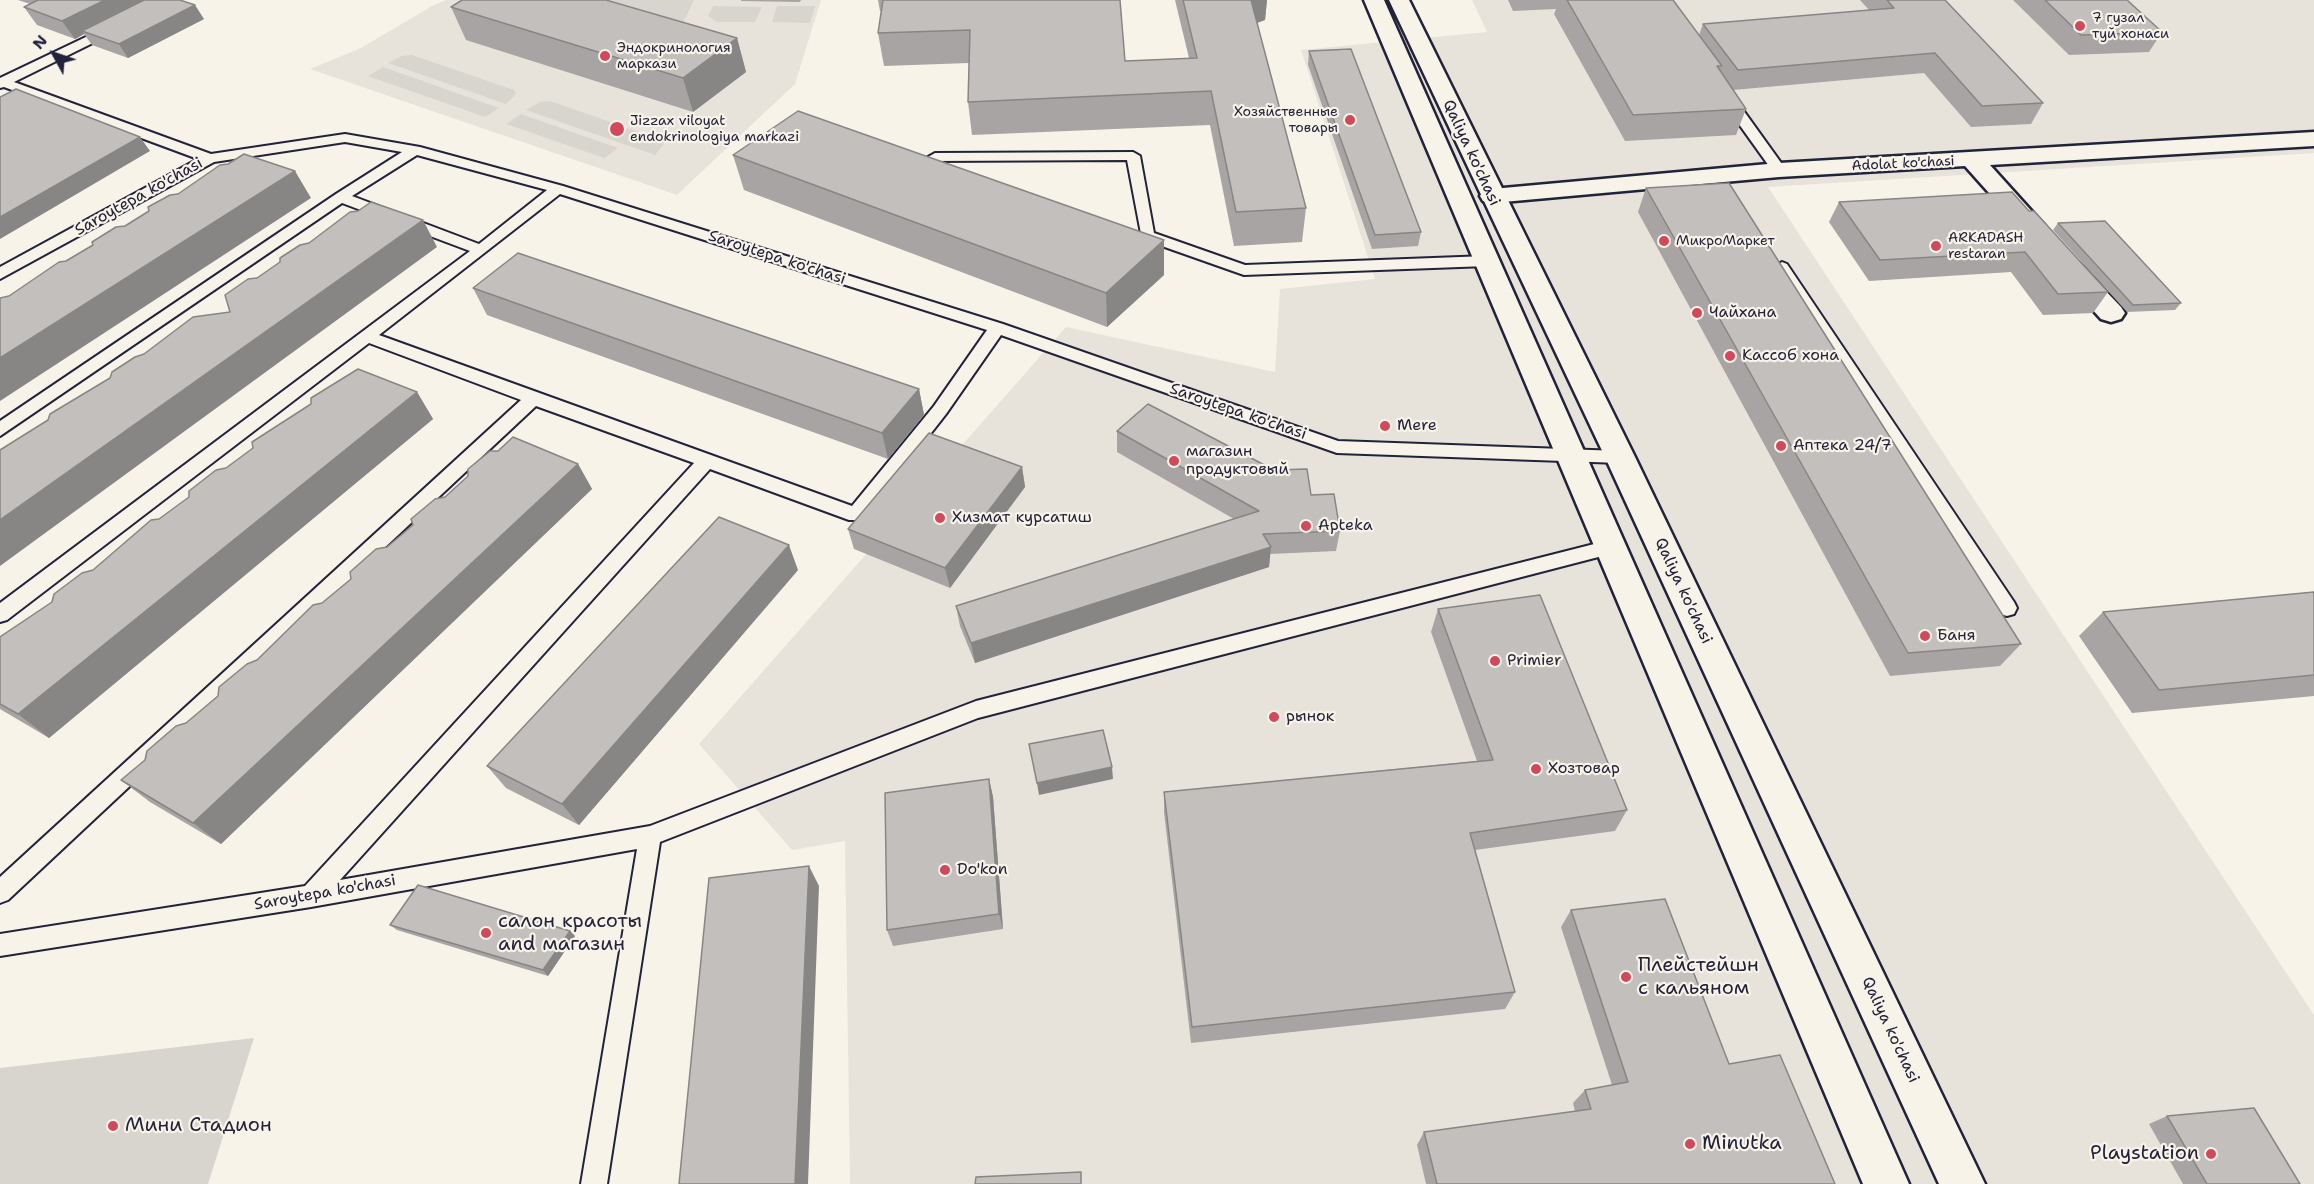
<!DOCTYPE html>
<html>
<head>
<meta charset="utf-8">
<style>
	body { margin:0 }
	#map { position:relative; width:2314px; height:1184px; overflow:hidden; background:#f7f3e8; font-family:"Shantell Sans",sans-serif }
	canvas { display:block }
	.north { position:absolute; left:24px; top:24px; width:60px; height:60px; -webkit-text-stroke:4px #f7f3e8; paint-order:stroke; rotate:310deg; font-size:16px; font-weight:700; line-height:24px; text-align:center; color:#22223b }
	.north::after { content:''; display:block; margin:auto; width:21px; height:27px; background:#22223b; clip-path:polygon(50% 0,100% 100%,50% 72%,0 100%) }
</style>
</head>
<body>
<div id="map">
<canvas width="2314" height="1184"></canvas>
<div class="north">N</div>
</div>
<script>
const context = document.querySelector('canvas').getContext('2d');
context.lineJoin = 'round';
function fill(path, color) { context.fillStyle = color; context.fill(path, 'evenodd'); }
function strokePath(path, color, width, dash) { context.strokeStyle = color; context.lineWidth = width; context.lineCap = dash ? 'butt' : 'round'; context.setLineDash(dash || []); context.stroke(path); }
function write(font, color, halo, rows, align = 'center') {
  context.font = font + ' "Shantell Sans",sans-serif'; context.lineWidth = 4.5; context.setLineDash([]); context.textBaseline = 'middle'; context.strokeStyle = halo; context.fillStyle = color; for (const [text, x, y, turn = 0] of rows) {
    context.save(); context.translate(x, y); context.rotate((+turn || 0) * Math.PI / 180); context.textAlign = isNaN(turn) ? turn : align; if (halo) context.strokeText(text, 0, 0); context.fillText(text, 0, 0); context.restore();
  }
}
const built = new Path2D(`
	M446 0H821L795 84 677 195 310 69 361 48 432 6Z
	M1472 0H2314V153L1768 187 2314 1015V1184H850L845 841 792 850 699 744 1066 327 1275 372 1280 289 1375 279 1301 50 1487 32Z`);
const green = new Path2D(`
	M610 0H694L682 25 608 3Z
	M713 6 762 7 755 22H717L708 16Z
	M777 6H815L810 23 772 22Z
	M412 55 514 90 516 94 506 104 388 63 402 56Z
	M383 67 499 108 485 117 368 76Z
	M550 101 662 140 664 144 655 155 526 110 540 102Z
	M521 114 618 148 604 158 506 124Z
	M254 1038 208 1184H0V1068Z`);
const service = new Path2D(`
	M111 25 117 29 115 32 14 82 211 154 345 134 420 147 563 186 1003 324 1338 441 1620 451 1626 452 1629 457 1626 462 1620 463 1337 453 1001 335 946 414 863 520H849L710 469 340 880 650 826 976 701 1610 540 1617 542 1619 547 1617 552 1610 554 978 718 660 842 607 1184H581L637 849 311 907 0 956V934L305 886 694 463 536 406 8 900 0 903V877L521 400 369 343 7 620 0 622V603L470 251 342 203 0 436V421L336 194 402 152 345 142 214 162 0 279V267L198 159 4 87 0 88V78ZM417 155 547 190 479 244 352 196ZM560 194 987 330 934 406 852 506 379 335Z
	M1728 95 1733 96 1784 167 1786 170 1784 173H1774L1721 99Z
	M1133 152 1140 156 1154 233 1245 265 1487 256 1495 261 1487 266 1244 275 1142 239 1127 160 935 161 928 157 935 153Z
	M1782 262 1787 264 2014 602 2017 608 2014 614 2007 616 2000 614 1774 267Z`);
const minor = new Path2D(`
	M2314 132V146L1990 165 2045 226 2041 231 2032 234 2023 231 1965 166 1779 177 1492 203 1483 201 1480 196 1483 191 1492 189 1779 163Z
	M2070 261 2079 263 2121 307 2125 313 2121 319 2111 322 2101 319 2061 275 2057 269 2061 263Z`);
const secondary = new Path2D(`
	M1364 0H1384L1909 1184H1863Z
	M1389 0H1409L1635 457 1985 1184H1939L1605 457Z`);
const wall = new Path2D(`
	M18 0H180L204 19 128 58 92 45 84 34 75 39 37 25 24 7 30 4Z
	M741 0H801L800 2 741 1Z
	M878 0H1120L1125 61 1189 58 1175 0H1267L1265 20 1257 23 1306 208 1302 242 1234 246 1210 125 972 135 968 102 969 63 884 66 878 33 881 11H880Z
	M1508 0H1673L1699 35 1703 24 1869 10 1860 0H1945L2043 103 2031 124 1971 127 1924 73 1733 90 1746 109 1736 135 1625 141 1554 14 1556 9 1513 11Z
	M2013 0H2127L2162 32 2149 52 2069 55Z
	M451 7 737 38 746 72 693 112 466 40Z
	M1309 51 1421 232 1418 246 1372 249 1308 65Z
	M733 155 1164 275 1107 327 744 190Z
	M1646 188 2021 644 2000 666 1890 676 1638 212Z
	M1839 202 2029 211 2108 292 2093 313 2043 315 2011 272 1869 281 1829 222Z
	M2058 223 2181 303 2175 310 2127 312 2053 230Z
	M473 288 919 389 924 415 888 459 487 315Z
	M417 392 433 419 49 738 0 709V637L52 602 226 468Z
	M1117 431 1311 495 1340 531 1336 551 1270 554 1269 567 975 663 960 626 956 606 1234 519 1117 452Z
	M578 464 592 489 221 844 150 802 121 780 145 760 387 547Z
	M1022 467 1025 487 950 588 854 549 848 529Z
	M798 570 579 825 506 788 487 766Z
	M2314 592V696L2132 713 2079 636 2103 612Z
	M1438 609 1627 810 1615 831 1475 850 1515 992 1505 1009 1191 1043 1164 812V792L1477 761 1431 632Z
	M989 779 993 797 1003 929 893 946 887 930Z
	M1571 910 1729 1064 1835 1184H1426L1417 1145 1424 1132 1575 1111 1573 1103 1585 1090 1612 1085 1561 927Z
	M390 925 570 931 575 936 548 976 397 930Z
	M2167 1116 2300 1184H2183L2149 1124Z`);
const shadedWall = new Path2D(`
	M105 0H153L82 31 84 34 75 39 62 21Z
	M1248 0H1267L1265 20 1247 26Z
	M195 5 204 19 128 58 119 44Z
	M737 38 746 72 693 112 683 78Z
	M140 137 150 151 0 239V217Z
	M295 171 311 198 0 401V358Z
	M423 220 437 247 0 566V520Z
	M1164 240V275L1107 327 1106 293Z
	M919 389 924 415 888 459 882 433Z
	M417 392 433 419 49 738 18 714Z
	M578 464 592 489 221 844 193 823Z
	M1022 467 1025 487 950 588 945 568Z
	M789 545 798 570 579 825 562 804Z
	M1271 547 1269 567 975 663 971 643Z
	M1112 767 1113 779 1039 795 1037 783Z
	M989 779 993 797 1003 929 999 914Z
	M809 866 819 886 808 1184H795Z
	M570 931 575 936 548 976 543 970Z`);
const building = new Path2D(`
	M38 0H105L62 21 24 7Z
	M144 0H180L195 5 119 44 82 31Z
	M462 0H606L737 38 683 78 451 7Z
	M883 0H1120L1125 61 1197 58 1183 0H1251L1306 208 1236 212 1211 91 968 102 970 30 878 33Z
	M1567 0H1673L1722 66H1717L1746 109 1633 115Z
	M1887 0H1945L2043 103 1982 106 1935 53 1738 70 1703 24 1894 8Z
	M2045 0H2127L2162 32 2081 35Z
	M1351 49 1421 232 1375 235 1309 51Z
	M16 89 140 137 0 217V97Z
	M798 111 1164 240 1106 293 733 155Z
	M244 154 295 171 0 358V298L9 296 59 262 66 261 93 245 92 242 116 227 125 226 149 211 148 207 170 195 178 194 220 165 228 164Z
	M1729 183 2021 644 1908 653 1646 188Z
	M2012 192 2029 211H2034L2108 292 2058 294 2025 252 1880 260 1839 202Z
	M371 202 423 220 0 520V450L48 420 50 414 110 378 112 372 135 357 144 354 193 317 230 312 225 295 248 279 257 278 280 262V258L300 245 309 243 350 212 358 211Z
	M2105 221 2181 303 2133 305 2058 223Z
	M518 253 919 389 882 433 473 288Z
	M358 369 417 392 18 714 0 704V637L52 602 54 594 82 573 93 570 151 520 159 519 189 497V491L216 470 226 468 253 448 252 442 311 404V398Z
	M1148 404 1274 470 1307 469 1311 495 1334 494 1340 531 1263 534 1271 547 971 643 956 606 1259 511 1117 431Z
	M929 433 1022 467 945 568 848 529Z
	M513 437 578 464 193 823 121 780 145 760 147 751 176 726 186 723 218 696 219 687 247 664 257 660 313 605 322 603 351 579 350 572 376 549 387 547 413 525 411 519 435 499 445 497 468 476V469L490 451H498Z
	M719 517 789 545 562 804 487 766Z
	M2314 592V675L2159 690 2103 612Z
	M1540 595 1627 810 1470 833 1515 992 1192 1027 1164 792 1493 760 1438 609Z
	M1103 730 1112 767 1037 783 1029 744Z
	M989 779 999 914 887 930 885 793Z
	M809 866 795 1184H679L709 878Z
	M418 885 570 931 543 970 390 925Z
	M1665 899 1729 1064 1780 1055 1835 1184H1437L1424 1132 1591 1109 1585 1090 1628 1082 1571 910Z
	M2254 1108 2300 1184H2207L2167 1116Z
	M1081 1172V1184H975L976 1177Z`);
const markers = [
	[2080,26,6,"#d1495b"],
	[605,56,6,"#d1495b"],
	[1350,120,6,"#d1495b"],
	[617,129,8,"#d1495b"],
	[1664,241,6,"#d1495b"],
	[1936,246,6,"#d1495b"],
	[1697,313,6,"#d1495b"],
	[1730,356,6,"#d1495b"],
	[1385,426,6,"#d1495b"],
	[1781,446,6,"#d1495b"],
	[1174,461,6,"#d1495b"],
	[940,518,6,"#d1495b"],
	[1306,526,6,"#d1495b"],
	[1925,636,6,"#d1495b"],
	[1495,661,6,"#d1495b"],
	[1274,717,6,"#d1495b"],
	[1536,769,6,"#d1495b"],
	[945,870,6,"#d1495b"],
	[486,933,6,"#d1495b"],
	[1626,977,6,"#d1495b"],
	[113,1126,6,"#d1495b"],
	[1690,1144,6,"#d1495b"],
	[2211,1154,6,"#d1495b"]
];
const farPoinames = [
	["7 гузал",2092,18],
	["туй хонаси",2092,34],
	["Эндокринология",617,48],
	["маркази",617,64],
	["Хозяйственные",1338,112,"right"],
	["товары",1338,128,"right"],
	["Jizzax viloyat",630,121],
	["endokrinologiya markazi",630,137],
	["ARKADASH",1948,238],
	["restaran",1948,254],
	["МикроМаркет",1676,241]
];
const farStreetnames = [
	["Adolat ko'chasi",1903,164,-3]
];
const streetNames = [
	["Qaliya ko'chasi",1471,153,65],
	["Saroytepa ko'chasi",139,197,-29],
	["Saroytepa ko'chasi",777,258,18],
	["Saroytepa ko'chasi",1238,412,19],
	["Qaliya ko'chasi",1683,591,65],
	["Saroytepa ko'chasi",325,893,-10],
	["Qaliya ko'chasi",1890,1030,65]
];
const poiNames = [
	["Чайхана",1709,313],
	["Кассоб хона",1742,356],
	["Mere",1397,426],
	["Аптека 24/7",1793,446],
	["магазин",1186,452],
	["продуктовый",1186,470],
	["Хизмат курсатиш",952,518],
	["Apteka",1318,526],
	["Баня",1937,636],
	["Primier",1507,661],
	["рынок",1286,717],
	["Хозтовар",1548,769],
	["Do'kon",957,870]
];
const nearPoinames = [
	["салон красоты",498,922],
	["and магазин",498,945],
	["Плейстейшн",1638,966],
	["с кальяном",1638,989],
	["Мини Стадион",125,1126],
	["Minutka",1702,1144],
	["Playstation",2199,1154,"right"]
];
fill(built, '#e7e3db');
fill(green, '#d8d5cf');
strokePath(service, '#22223b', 4);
strokePath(minor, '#22223b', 5);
strokePath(secondary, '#22223b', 5);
fill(service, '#f7f3e8');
fill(minor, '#f7f3e8');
fill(secondary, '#f7f3e8');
fill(wall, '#a7a4a3');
fill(shadedWall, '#888684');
fill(building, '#c2bfbd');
strokePath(building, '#888684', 1.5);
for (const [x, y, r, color] of markers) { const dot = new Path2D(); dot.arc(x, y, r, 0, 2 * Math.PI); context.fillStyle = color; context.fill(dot); strokePath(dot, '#f7f3e8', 2); }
write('14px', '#22223b', '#f7f3e8', farPoinames, 'left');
write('14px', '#22223b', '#f7f3e8', farStreetnames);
write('16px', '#22223b', '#f7f3e8', streetNames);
write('16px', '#22223b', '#f7f3e8', poiNames, 'left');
write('20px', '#22223b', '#f7f3e8', nearPoinames, 'left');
</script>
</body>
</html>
